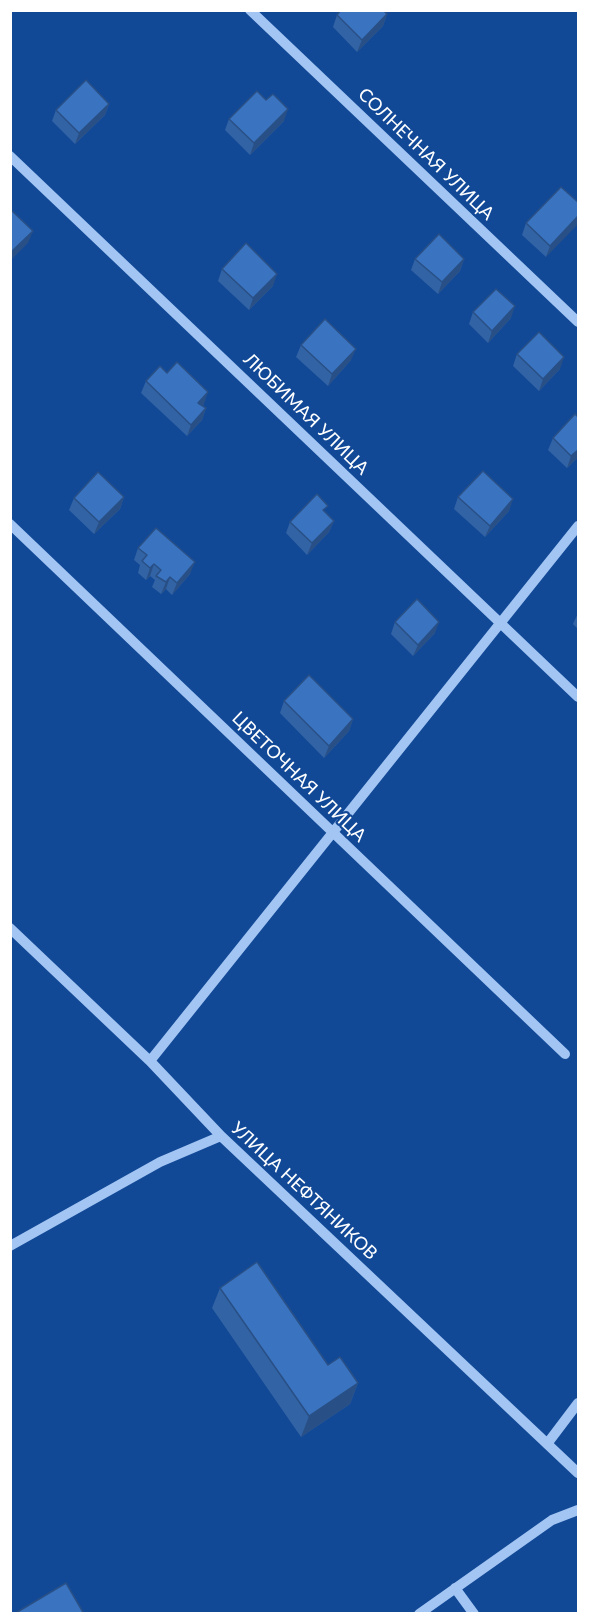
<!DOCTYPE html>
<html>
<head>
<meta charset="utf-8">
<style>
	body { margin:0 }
	#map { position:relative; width:589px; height:1624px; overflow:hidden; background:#124997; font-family:Lato,sans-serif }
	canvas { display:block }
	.frame { position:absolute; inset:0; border:12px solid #fff; pointer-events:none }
</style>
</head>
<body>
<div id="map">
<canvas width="589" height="1624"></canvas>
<div class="frame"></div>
</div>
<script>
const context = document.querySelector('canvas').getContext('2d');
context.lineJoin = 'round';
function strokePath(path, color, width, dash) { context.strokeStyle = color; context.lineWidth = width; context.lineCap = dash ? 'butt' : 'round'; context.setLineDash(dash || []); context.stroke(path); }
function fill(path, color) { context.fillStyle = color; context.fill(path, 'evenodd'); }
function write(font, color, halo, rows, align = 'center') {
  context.font = font + ' Lato,sans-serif'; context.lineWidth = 4.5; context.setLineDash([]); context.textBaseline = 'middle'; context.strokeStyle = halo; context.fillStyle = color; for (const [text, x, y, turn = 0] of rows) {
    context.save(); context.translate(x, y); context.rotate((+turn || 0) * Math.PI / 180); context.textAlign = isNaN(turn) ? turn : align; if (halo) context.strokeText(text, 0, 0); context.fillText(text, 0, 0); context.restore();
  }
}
const minor = new Path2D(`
	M250 10 578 322
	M10 156 578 697
	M10 524 565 1054
	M10 928 150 1061 221 1136 578 1473
	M150 1061 578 526
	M10 1246 160 1162 221 1136
	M547 1444 578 1403
	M455 1588 474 1614
	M419 1614 552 1520 578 1510`);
const wall = new Path2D(`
	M387 14 383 26 357 52 333 27 337 15Z
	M109 104 105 115 75 144 52 121 56 110Z
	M229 119 284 121 250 155 225 130Z
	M579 203 546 257 522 235 526 223Z
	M415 259H464L460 271 438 294 411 270Z
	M222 269 273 286 249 310 218 281Z
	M473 312 511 318 488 343 469 324Z
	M301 345 351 360 328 386 296 357Z
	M517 354 560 369 539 391 513 366Z
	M146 381 204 404 202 406 206 408 202 420 187 436 141 393Z
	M579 418V456L567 468 548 450 553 438Z
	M124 497 120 509 94 534 69 510 74 498Z
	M458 497 509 511 485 537 454 509Z
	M326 513 334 521 329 532 307 555 286 533 290 522Z
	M138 548 190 574 172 595 166 589 161 594 152 587 155 580 150 576 146 580 138 573 140 565 134 560Z
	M579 611V630L573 624Z
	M395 622 435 633 413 656 391 634Z
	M284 701 353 719 349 731 324 758 280 713Z
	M220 1288 328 1365 358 1383 350 1404 301 1437 212 1308Z`);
const shadedWall = new Path2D(`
	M387 14 383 26 357 52 362 40Z
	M109 104 105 115 75 144 79 133Z
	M288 109 284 121 250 155 254 143Z
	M579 215V223L546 257 550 246Z
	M33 231 28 243 10 261V253Z
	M464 259 460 271 438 294 442 282Z
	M277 274 273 286 249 310 253 298Z
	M515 306 511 318 488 343 492 331Z
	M356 349 351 360 328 386 332 374Z
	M564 357 560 369 539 391 543 379Z
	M208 392 204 404 194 415 198 403Z
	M206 408 202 420 187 436 191 425Z
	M579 449V456L567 468 571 456Z
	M124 497 120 509 94 534 99 522Z
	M513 499 509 511 485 537 490 526Z
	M334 521 329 532 307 555 312 543Z
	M195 562 190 574 172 595 177 583Z
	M154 564 150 576 146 580 150 568Z
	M170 577 166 589 161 594 166 582Z
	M439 622 435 633 413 656 418 645Z
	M353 719 349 731 324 758 329 746Z
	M358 1383 350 1404 301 1437 309 1416Z`);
const building = new Path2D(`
	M341 10H383L387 14 362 40 337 15Z
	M86 80 109 104 79 133 56 110Z
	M257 91 266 100 273 94 288 109 254 143 229 119Z
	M561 187 579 203V215L550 246 526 223Z
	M10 209 33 231 10 253Z
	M439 234 464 259 442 282 415 259Z
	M246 243 277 274 253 298 222 269Z
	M496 289 515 306 492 331 473 312Z
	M325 319 356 349 332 374 301 345Z
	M539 332 564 357 543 379 517 354Z
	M177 362 208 392 198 403 206 408 191 425 146 381 160 366 167 373Z
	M575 414 579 418V449L571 456 553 438Z
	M483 471 513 499 490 526 458 497Z
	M98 472 124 497 99 522 74 498Z
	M317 494 328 506 323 510 334 521 312 543 290 522Z
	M156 528 195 562 177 583 170 577 166 582 156 576 161 570 154 564 150 568 142 561 147 555 138 548Z
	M417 599 439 622 418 645 395 622Z
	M309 675 353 719 329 746 284 701Z
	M257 1262 328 1365 340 1357 358 1383 309 1416 220 1288Z
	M66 1583 84 1614H14Z`);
const streetNames = [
	["СОЛНЕЧНАЯ УЛИЦА",426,154,44],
	["ЛЮБИМАЯ УЛИЦА",306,414,44],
	["ЦВЕТОЧНАЯ УЛИЦА",299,777,44],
	["УЛИЦА НЕФТЯНИКОВ",304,1191,43]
];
strokePath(minor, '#a2c5f3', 10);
fill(wall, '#3263a4');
fill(shadedWall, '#295086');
fill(building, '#3a73bf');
strokePath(building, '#295086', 1.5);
write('18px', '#fff', '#124997', streetNames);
</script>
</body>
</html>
